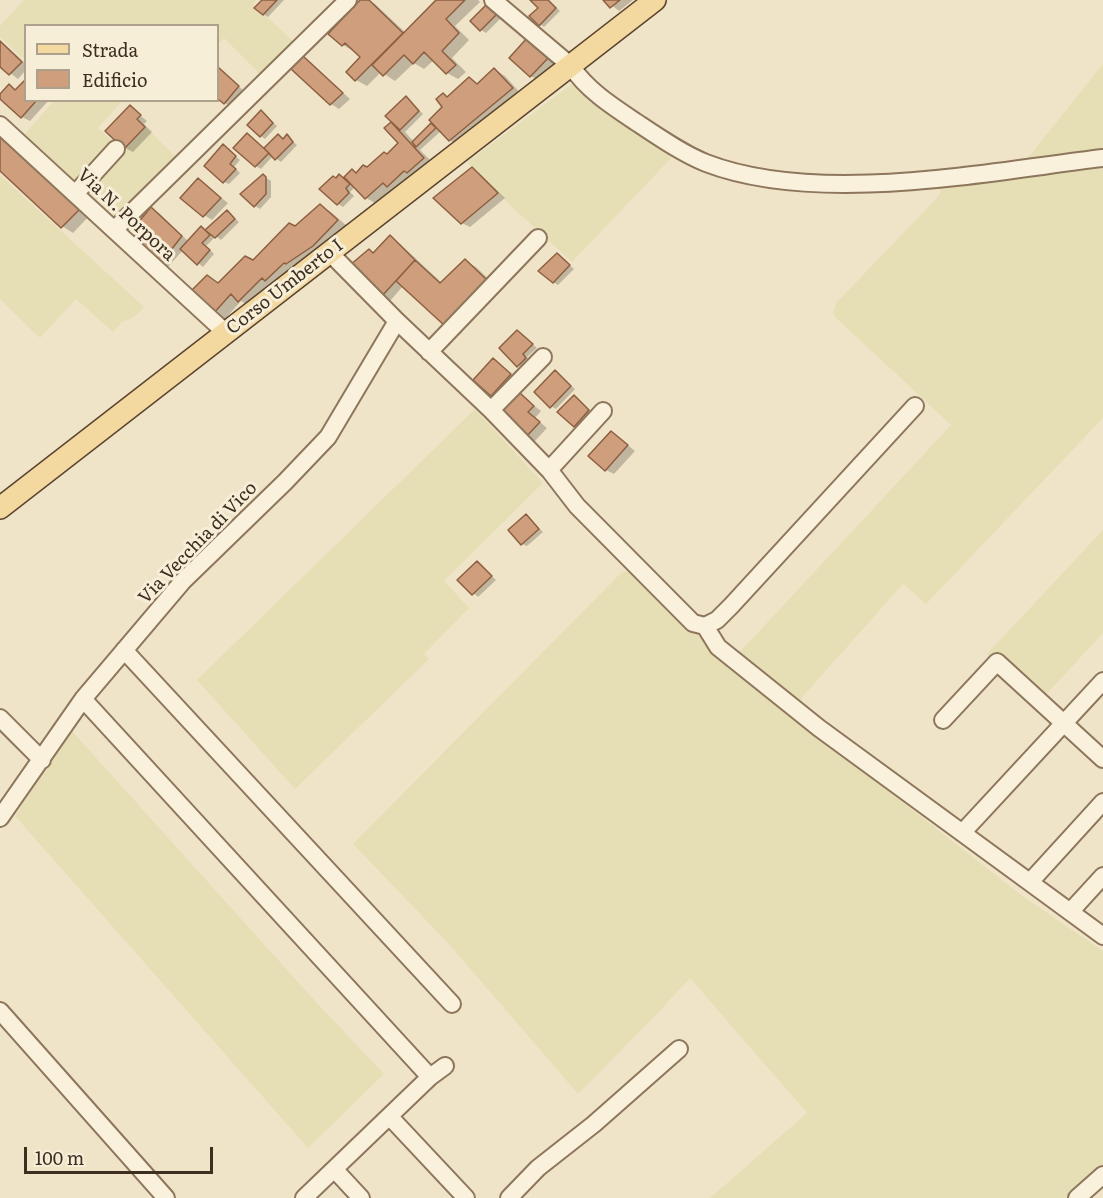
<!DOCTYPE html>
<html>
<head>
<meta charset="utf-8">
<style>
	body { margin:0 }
	#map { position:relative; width:1103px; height:1198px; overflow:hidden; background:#f0e4c8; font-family:Literata,serif }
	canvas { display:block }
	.legend { position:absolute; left:24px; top:24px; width:195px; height:78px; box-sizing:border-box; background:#f7eed8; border:2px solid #ada18e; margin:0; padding:8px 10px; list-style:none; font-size:18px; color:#3d2e20 }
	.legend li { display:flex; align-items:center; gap:12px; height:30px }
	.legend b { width:30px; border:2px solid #ada18e }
	.scale { position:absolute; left:24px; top:1147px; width:189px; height:27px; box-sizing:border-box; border:3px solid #3d2e20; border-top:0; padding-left:8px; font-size:18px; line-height:21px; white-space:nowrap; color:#3d2e20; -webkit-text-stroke:4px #f7eed8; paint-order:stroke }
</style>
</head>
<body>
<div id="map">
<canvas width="1103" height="1198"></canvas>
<ul class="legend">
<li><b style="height:8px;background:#f3d9a0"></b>Strada</li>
<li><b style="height:16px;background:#cf9f7d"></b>Edificio</li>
</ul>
<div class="scale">100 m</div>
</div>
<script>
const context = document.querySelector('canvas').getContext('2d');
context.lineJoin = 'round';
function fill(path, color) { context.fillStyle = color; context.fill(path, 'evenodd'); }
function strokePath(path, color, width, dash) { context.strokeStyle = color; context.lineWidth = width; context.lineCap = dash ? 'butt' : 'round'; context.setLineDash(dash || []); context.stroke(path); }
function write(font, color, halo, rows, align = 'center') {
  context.font = font + ' Literata,serif'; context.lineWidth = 6; context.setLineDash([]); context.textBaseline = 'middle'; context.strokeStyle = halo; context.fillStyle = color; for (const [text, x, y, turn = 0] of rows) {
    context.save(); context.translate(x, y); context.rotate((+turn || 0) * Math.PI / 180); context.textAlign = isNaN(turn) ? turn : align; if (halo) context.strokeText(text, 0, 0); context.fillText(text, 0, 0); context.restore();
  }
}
const farmland = new Path2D(`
	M24 0H256L253 4 295 43 262 76 224 38 218 44V26H26L25 60 0 37V26Z
	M1103 64V158L1022 165Z
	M575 82 676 153 572 262 512 207 467 162Z
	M54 101H122L98 128 123 150 145 127 178 159 115 221 22 137Z
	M1103 163V418L926 604 903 584 798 702 739 653 951 425 835 317 833 313 836 303 938 197 941 191 935 183Z
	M0 175 144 307 133 318 122 322 113 332 76 299 40 338 0 299Z
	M475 409 543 483 444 581 469 608 424 654 429 659 295 789 197 680Z
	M1103 530V633L1040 701 987 654Z
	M625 571 633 574 752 684 1021 895 1103 951V1170L1072 1198H710L807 1113 690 978 654 1017 578 1094 449 944 353 844 617 577Z
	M71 730 315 1001 384 1074 308 1148 15 816Z`);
const shadow = new Path2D(`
	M264 0H284L268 17 263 14Z
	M362 0H368L375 4 406 33 438 0H478L480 2 455 26 469 40 452 58 466 72 458 79 447 73 434 60 424 69 414 63 395 81 381 72 367 86 356 80 362 57 355 50 353 51 343 45Z
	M532 0H549L560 11 544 27 540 24V8Z
	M605 0H633L619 11Z
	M492 9 501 18 486 33 481 30Z
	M0 40 26 64V70L18 79 0 65Z
	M537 43 557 61 539 81 531 76Z
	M304 58 311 63 350 99 339 109 331 104 293 69Z
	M218 68 243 90 229 106 218 97Z
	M494 69 505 76 522 95 461 147 450 140 441 131 420 150 434 164 399 192 394 189 377 204 366 198 355 187 350 192 354 196 343 207 338 204 336 180 340 176 345 179 353 171 357 174 367 169 388 156 400 143 386 128 393 122 407 98 423 114 405 132 414 142 432 124 437 127 448 98 469 79 478 84Z
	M9 86 17 90 26 100H49L30 121 22 117 0 97Z
	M130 107 147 121 144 124 152 132 133 152 125 148Z
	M261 112 277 126 265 139 261 136Z
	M0 135 90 215 73 233 62 226 0 169Z
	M248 135 265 149 278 136 284 140 287 136 297 145 281 162 273 156 261 169 256 166Z
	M228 149 240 160 234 167 240 173 229 184 224 182Z
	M472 169 480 174 505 198 470 227 462 223Z
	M263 176 271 181V197L260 209 255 206Z
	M199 180 228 203 212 220 204 215Z
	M320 206 331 212 348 227 250 307 241 301 224 320 213 313 207 277 219 284 253 262Z
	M152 209 159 213 189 242 206 231 227 211 239 222 221 240 216 236 206 246 214 254 203 267 183 250 168 267 161 263Z
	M390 237 398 242 442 283 465 261 476 267 498 288 403 286 390 301 382 296 374 254Z
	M558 255 574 269 558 285 553 282Z
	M518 332 537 348 527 357 530 361 523 369 501 348Z
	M494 360 515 378 497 397 492 395Z
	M556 372 575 389 556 409 551 406Z
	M519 394 541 411 535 418 547 428 534 442 526 437Z
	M574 397 593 414 580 429 575 426Z
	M619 438 635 451 614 474 606 470Z
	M526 516 543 532 527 546 522 544Z
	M477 563 496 580 478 597 459 580Z`);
const building = new Path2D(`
	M262 0H277L263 15 254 8Z
	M360 0H369L403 33 355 81 346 72 360 57 345 43 342 46 328 34Z
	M436 0H465L446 19 459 33 442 51 456 65 446 74 424 52 413 64 404 55 383 76 372 65Z
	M530 0H548L556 8 539 26 529 16 538 8Z
	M603 0H620L610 8Z
	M487 4 497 14 480 31 470 21Z
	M528 37 550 56 530 77 509 58Z
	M0 41 22 62 9 75 0 67Z
	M303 56 343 93 330 105 291 69Z
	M218 67 239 86 224 104 218 99Z
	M494 68 513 88 449 141 429 120 442 107 436 99 443 93 447 97 469 77 477 84Z
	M26 79V100H37L21 118 0 99V94L9 84 15 90Z
	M406 96 419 111 400 130 385 116Z
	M130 105 141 115 137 119 145 127 124 149 105 131Z
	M261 110 273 123 260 137 247 125Z
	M391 122 424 158 407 173 404 171 387 187 383 183 365 199 344 177 352 169 356 173 363 165 367 167 384 152 387 154 398 143 384 128Z
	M431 123 436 128 416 147 412 142Z
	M247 133 269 153 255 167 233 148Z
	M278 134 283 139 287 134 293 142 275 160 264 148Z
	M0 135 81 208 61 228 0 171Z
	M223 144 236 156 230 164 236 169 223 183 204 166Z
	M472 167 498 193 461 224 433 198Z
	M263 174 266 177V194L254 207 240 194Z
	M339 174 350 184 346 188 349 193 337 205 319 189 333 176 336 178Z
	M198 178 221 198 203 217 180 198Z
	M320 204 338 220 313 246 286 264 284 263 265 281 262 278 238 302 231 294 212 315 189 293 207 275 218 283 245 256 253 260 289 223 295 226Z
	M151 207 182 236 160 264 131 241 136 234 132 230Z
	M227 210 235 219 215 238 205 230Z
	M201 226 210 235 202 243 210 250 197 265 180 249Z
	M390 235 415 260 381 297 350 265 369 249 373 253Z
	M557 253 570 265 553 283 538 271Z
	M465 259 488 281 445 326 396 281 415 260 440 283Z
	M517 330 533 344 523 354 526 358 517 367 499 348Z
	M493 358 511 374 491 396 473 380Z
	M555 370 571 386 550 408 534 392Z
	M519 392 534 406 528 412 540 422 525 438 499 414Z
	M574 395 589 410 574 427 557 412Z
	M611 431 628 445 605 471 588 456Z
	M526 514 539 529 521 545 508 530Z
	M477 561 492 576 472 595 457 580Z`);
const minor = new Path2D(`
	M493 0 571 66C587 90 612 106 636 122 657 136 683 154 706 163 818 206 986 172 1103 158
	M0 125 226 333
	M75 194 116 149
	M114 230 348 0
	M330 253 397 321 491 410 550 471 577 506 693 623 705 626 717 620 731 606 915 406
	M429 352 538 238
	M491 410 543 357
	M549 470 603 411
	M705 626 718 647 819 728 1103 936
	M124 650 452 1004
	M83 699 430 1077
	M0 718 42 760
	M943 720 997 662 1103 759
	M0 818 83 699 183 581 285 482 328 437 397 321
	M962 833 1103 681
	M1030 882 1103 802
	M1070 912 1103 876
	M0 1011 166 1198
	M390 1117 466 1198
	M335 1170 361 1198
	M304 1198 430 1077 445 1066
	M509 1198 538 1168 594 1124 679 1049
	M1077 1198 1103 1175`);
const major = new Path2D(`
	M0 508 655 0`);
const streetNames = [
	["Via N. Porpora",126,215,43],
	["Corso Umberto I",285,287,-38],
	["Via Vecchia di Vico",198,543,-46]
];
fill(farmland, '#e6deb5');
fill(shadow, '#0003');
fill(building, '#cf9f7d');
strokePath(building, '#8d5f41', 1.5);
strokePath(minor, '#8d765c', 20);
strokePath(major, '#5b4430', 24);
strokePath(minor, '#faf1dc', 16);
strokePath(major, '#f3d9a0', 21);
write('18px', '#3d2e20', '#f7eed8', streetNames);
</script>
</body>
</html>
